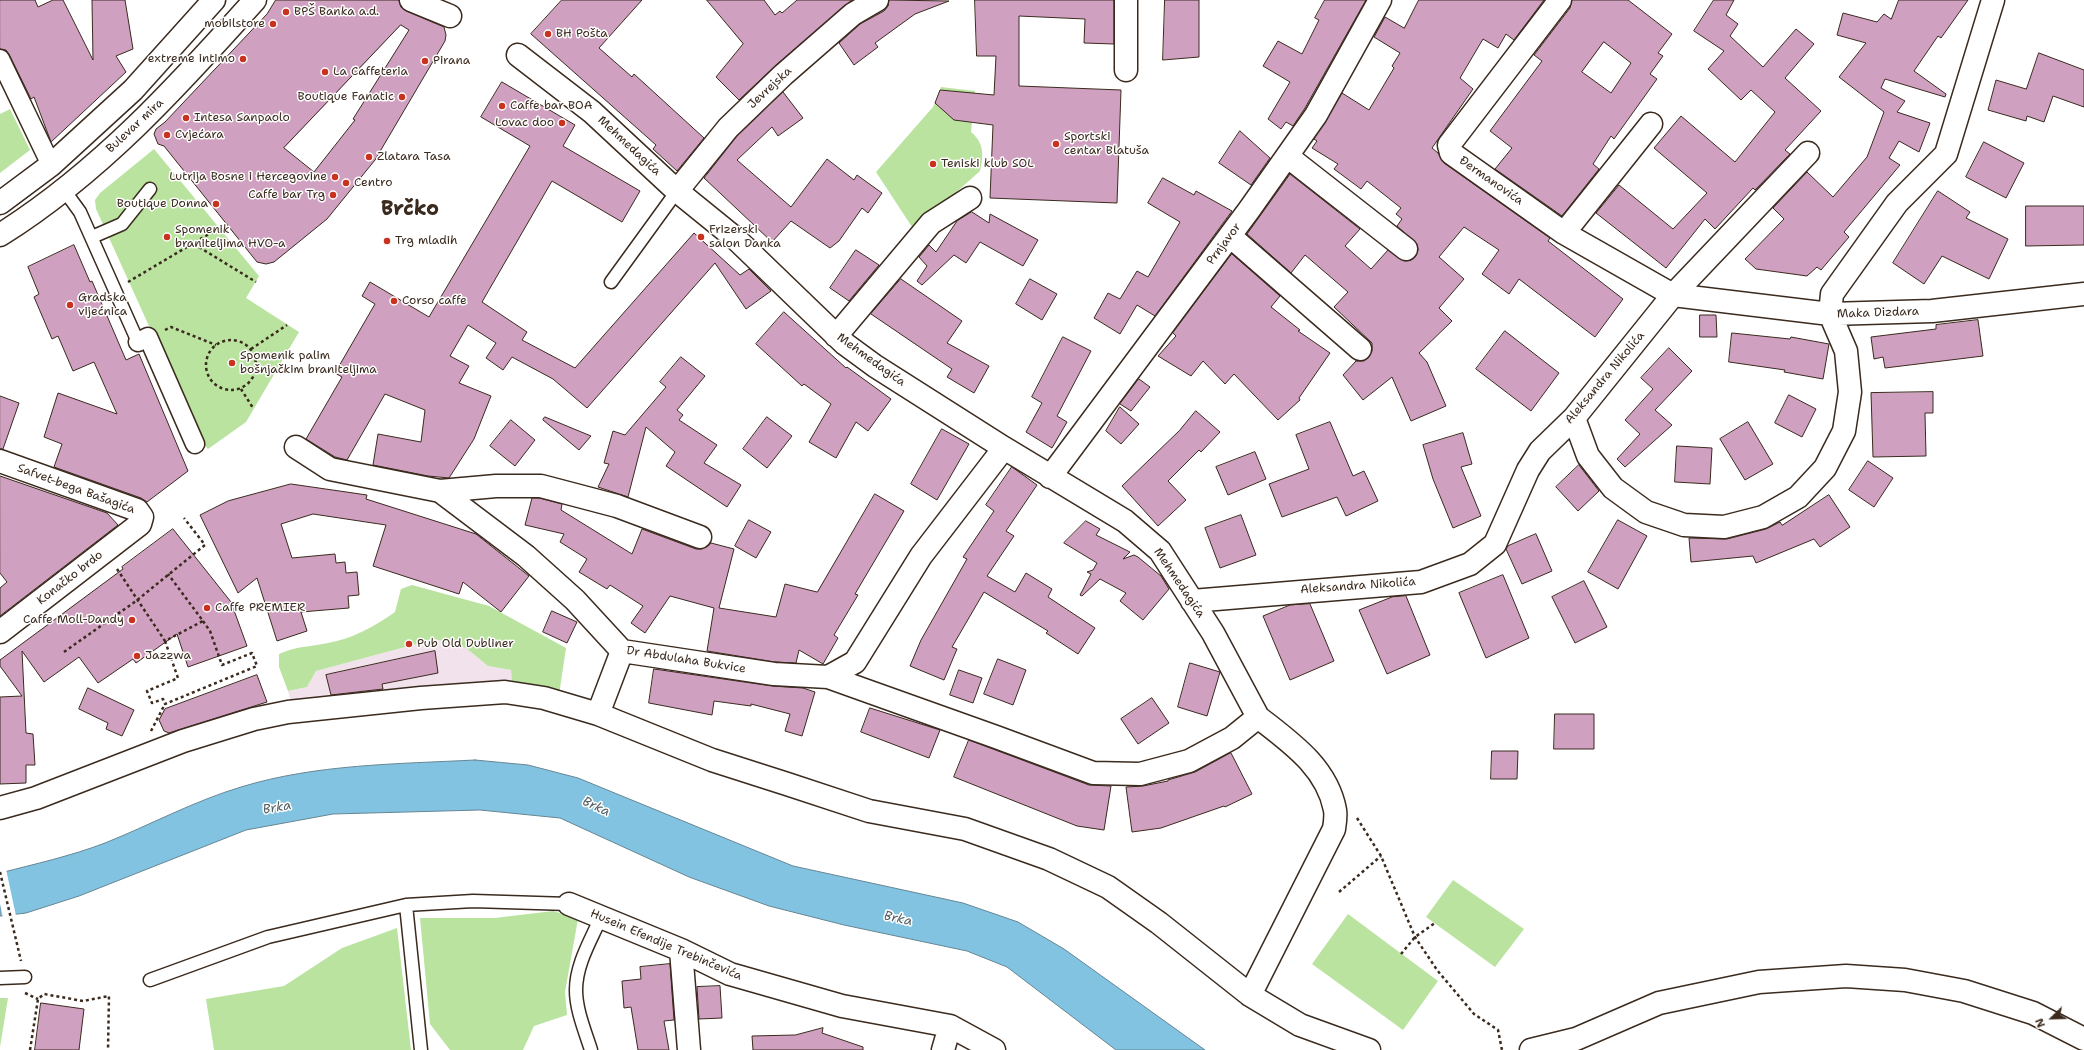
<!DOCTYPE html>
<html>
<head>
<meta charset="utf-8">
<style>
	body { margin:0 }
	#map { position:relative; width:2084px; height:1050px; overflow:hidden; background:#fff; font-family:"Shantell Sans",sans-serif }
	canvas { display:block }
	.north { position:absolute; left:2032px; top:998px; width:40px; height:40px; -webkit-text-stroke:3px #fff; paint-order:stroke; rotate:247deg; font-size:11px; font-weight:700; line-height:16px; text-align:center; color:#3b2a1e }
	.north::after { content:''; display:block; margin:auto; width:14px; height:18px; background:#3b2a1e; clip-path:polygon(50% 0,100% 100%,50% 72%,0 100%) }
</style>
</head>
<body>
<div id="map">
<canvas width="2084" height="1050"></canvas>
<div class="north">N</div>
</div>
<script>
const context = document.querySelector('canvas').getContext('2d');
context.lineJoin = 'round';
function fill(path, color) { context.fillStyle = color; context.fill(path, 'evenodd'); }
function strokePath(path, color, width, dash) { context.strokeStyle = color; context.lineWidth = width; context.lineCap = dash ? 'butt' : 'round'; context.setLineDash(dash || []); context.stroke(path); }
function write(font, color, halo, rows, align = 'center') {
  context.font = font + ' "Shantell Sans",sans-serif'; context.lineWidth = 3; context.setLineDash([]); context.textBaseline = 'middle'; context.strokeStyle = halo; context.fillStyle = color; for (const [text, x, y, turn = 0] of rows) {
    context.save(); context.translate(x, y); context.rotate((+turn || 0) * Math.PI / 180); context.textAlign = isNaN(turn) ? turn : align; if (halo) context.strokeText(text, 0, 0); context.fillText(text, 0, 0); context.restore();
  }
}
const built = new Path2D(`
	M435 639 466 648 488 666 511 670 512 684 291 703 288 691 307 687 316 671Z`);
const green = new Path2D(`
	M941 87 975 91 971 132C984 143 984 155 980 171L914 230 876 172 933 107Z
	M10 109 30 150 0 173V114Z
	M154 149 259 276 246 298 299 332 246 422 208 449 201 441 96 209 95 200 100 193Z
	M412 585 489 606 566 648 559 695 512 684 511 670 488 666 466 648 435 639 316 671 307 687 288 691 279 667V654C296 646 310 647 328 643 352 639 375 626 395 612L401 589Z
	M1453 880 1524 929 1495 967 1426 917Z
	M553 911 578 919 565 992 567 1015 534 1026 523 1050H450L430 1024 420 918H495Z
	M1348 914 1438 981 1403 1030 1312 964Z
	M397 928 411 1050H214L206 999 284 986 342 948Z
	M0 998H8L0 1047Z`);
const water = new Path2D(`
	M475 760 528 765 578 778 793 866 963 903 1018 922 1064 949 1205 1050H1116L1007 967 967 951 844 925 769 906 689 877 560 818 480 810 333 814 246 830 79 896 26 913 0 916V873C35 864 71 856 105 843 150 825 194 801 241 787 316 764 398 764 475 760Z`);
const pier = new Path2D(`
	M6 869 16 916 3 918 0 904V871Z`);
const building = new Path2D(`
	M0 0H35L38 7 53 0H63L93 60 92 0H125L133 49 116 56 126 72 51 142 34 97 31 99 9 54 6 50 0 49Z
	M276 0H399L401 7 406 11 444 27 446 35 445 41 375 160 327 219 274 262 266 264 257 262 164 146 158 144 154 134 156 129 165 122 267 14ZM401 25 409 30 353 119 355 120 314 172 284 148Z
	M562 0H642L599 48 632 77 634 74 704 138 677 171 653 149 656 145 531 34Z
	M707 0H764L775 15 780 11 782 13 797 0H852L775 66 739 100 716 77 743 44Z
	M889 0 949 1 915 14 875 43 878 47 854 65 839 43 860 24 884 11 888 6Z
	M975 0H1114V44L1084 43 1085 19 1019 16V86L1121 90 1117 203 990 198 993 125 954 120 935 103 940 90 994 95 996 56H977Z
	M1165 0H1199V57L1163 60Z
	M1325 0H1366L1305 108 1293 126 1286 122 1281 129 1268 119 1290 82 1263 66 1278 41 1302 54 1319 20 1315 18Z
	M1419 0H1544L1514 40 1506 34 1498 48 1483 39 1460 78 1473 89 1432 148 1438 153 1444 163 1550 238 1548 241 1623 299 1595 337 1519 279 1509 294 1482 274 1499 250 1464 227 1439 257 1464 279 1439 308 1452 321 1419 353 1427 362 1446 406 1411 421 1392 377 1363 400 1343 375 1356 361H1364L1369 357 1372 351V343L1334 307 1348 292 1305 255 1291 273 1247 234 1290 174 1360 229 1345 246 1371 269 1388 250 1404 261 1411 260 1416 256 1418 250 1417 244 1397 226 1402 219 1396 214 1401 208 1367 181 1361 189 1334 169 1338 164 1312 148 1317 141 1314 139 1342 93 1369 110 1394 68 1392 66 1400 53 1374 37 1385 17 1404 28Z
	M1572 0H1628L1672 34 1658 53 1663 56 1650 74 1657 79 1614 139 1611 136 1593 164 1599 169 1562 216 1495 169 1512 148 1490 131 1542 61 1534 55 1570 8ZM1604 42 1631 63 1611 93 1582 72Z
	M1714 0H1734L1726 15 1738 24 1730 36 1763 67 1796 29 1814 44 1785 78 1821 111 1785 150 1790 154 1755 190 1753 188 1715 229 1705 219 1666 268 1596 213 1619 185 1673 229 1707 193 1654 148 1681 116 1735 162 1775 112 1751 90 1741 100 1708 69 1724 51 1694 31Z
	M1899 0H1968L1941 38 1938 36 1914 71 1946 94 1945 97 1885 79 1881 88 1905 101 1897 112 1930 123 1919 152 1899 141 1889 158 1900 165 1844 232 1849 237 1821 270 1817 267 1807 276 1756 269 1745 259 1784 219 1773 208 1807 172 1833 197 1867 157 1884 112 1839 77 1866 43 1837 35 1843 13 1877 22 1884 14 1891 19Z
	M2039 53 2084 70V107L2053 96 2044 122 2027 116 2026 121 1988 110 1996 80 2026 89Z
	M502 82 575 125 563 146 640 191 622 222 552 181 482 302 527 332 522 340 575 368 694 233 740 275 749 269 771 291 746 309 715 263 587 408 553 379 512 357 503 370 486 358 496 343 468 325 450 356 469 366 459 383 491 396 474 439 449 478 428 476 373 465 378 434 421 442 425 410 385 394 347 460 335 457 306 439 342 377 335 373 375 304 362 296 370 282 429 317 530 146 481 117Z
	M783 92 803 118 778 136 772 127 737 160 791 207 827 159 854 180 857 175 882 193 868 213 862 208 839 241 830 248 791 221 772 242 704 178 737 136Z
	M1240 131 1270 158 1251 185 1219 163Z
	M1984 142 2024 163 2006 198 1966 177Z
	M1163 178 1194 195 1196 191 1232 211 1155 316 1137 305 1120 334 1094 318 1108 293 1120 299 1137 271 1148 277 1180 222 1148 203Z
	M1938 191 1970 212 1966 218 2008 239 1989 279 1942 256 1924 284 1893 263Z
	M2026 206H2084V245L2026 246Z
	M972 212 989 223 990 214 1038 240 1023 266 980 242 966 263 954 255 922 285 917 281 927 266 919 257 929 245 936 252 957 221Z
	M74 245 90 282 92 281 126 360 139 354 188 471 147 502 141 498 54 467 62 444 44 437 58 393 117 414 94 362 73 371 58 336 52 339 34 297 39 294 28 267Z
	M856 250 879 265 849 301 830 288Z
	M1232 254 1280 296 1271 307 1300 330 1298 331 1330 353 1299 398 1300 400 1278 420 1234 374 1225 384 1203 361 1191 376 1158 356 1176 336 1173 333Z
	M901 279 962 321 947 343 989 366 974 393 947 377 952 369 871 314Z
	M1030 279 1057 294 1042 320 1016 304Z
	M784 312 846 368 847 367 891 399 868 431 856 422 836 458 809 442 831 404 804 384 802 386 756 344Z
	M1700 315H1716L1717 337H1700Z
	M1978 320 1983 356 1885 368 1883 357 1874 359 1871 337 1936 329V325Z
	M1505 331 1559 373 1531 411 1476 369Z
	M1732 333 1790 339 1791 337 1829 344 1823 379 1784 372 1785 370 1729 362Z
	M1063 337 1091 351 1057 416 1067 422 1052 448 1026 432 1042 403 1032 397Z
	M1669 348 1692 371 1655 410 1672 425 1625 467 1617 459 1640 434 1625 420 1653 389 1641 378Z
	M681 357 705 376 677 410 683 415 679 420 717 445 704 463 741 485 727 507 666 466 675 452 646 427 628 497 598 487 609 464 604 463 613 431 625 435 666 387 660 382Z
	M1139 379 1150 387 1131 411 1120 404Z
	M1933 392V413H1925L1926 456 1873 457 1871 393Z
	M1789 395 1816 409 1802 437 1775 423Z
	M0 396 19 403 3 449H0Z
	M1120 407 1139 424 1121 444 1106 431Z
	M1196 411 1220 432 1201 452 1199 450 1168 481 1186 500 1158 526 1122 486 1179 431Z
	M545 417 591 436 579 450 543 420Z
	M767 417 792 436 767 468 743 449Z
	M511 420 535 440 515 466 490 446Z
	M1330 422 1353 476 1364 471 1378 501 1346 516 1337 497 1282 517 1269 484 1309 469 1296 435Z
	M1748 422 1773 464 1745 480 1720 439Z
	M942 429 969 444 937 500 911 484Z
	M1463 433 1472 464 1461 467 1481 516 1453 528 1433 479 1423 445Z
	M1677 446 1712 448 1710 484 1675 482Z
	M1255 452 1266 479 1228 495 1216 467Z
	M1868 461 1893 478 1874 507 1849 490Z
	M1579 465 1599 491 1578 511 1556 487Z
	M1012 467 1037 485 1006 531 1014 536 987 576 1015 592 1026 573 1052 589 1048 597 1095 628 1078 654 1046 633 1048 631 984 592 952 647 957 649 944 680 910 666 921 640 967 559 963 557 994 511 986 505Z
	M0 476 107 513 118 525 0 616V588L7 582 0 573Z
	M291 484 367 495 366 499 476 534 529 576 501 612 463 582 459 594 373 566 386 525 313 514 281 524 292 558 335 554 336 563 345 562 346 573 357 572 359 595 348 596 349 608 301 612 307 631 277 641 257 578 238 593 200 515 228 501Z
	M875 494 904 511 855 594 858 595 834 635 838 638 823 664 799 650 796 663 775 662 707 651 714 608 670 596 645 633 631 623 643 606 610 585 607 589 579 572 587 559 560 542 564 534 525 525 532 498H539L562 504 561 510 632 554 642 529 696 549H702L711 543 734 549 719 608 776 617 785 584 817 592Z
	M1829 495 1850 527 1820 547 1814 539 1756 563 1753 556 1691 562 1689 538 1727 539 1766 529 1780 522 1782 525Z
	M1241 515 1256 555 1220 568 1205 528Z
	M749 520 771 532 756 558 735 546Z
	M1618 520 1647 536 1618 589 1588 572Z
	M1086 521 1100 529 1096 535 1130 552 1123 559 1134 555 1138 557 1161 576 1169 589 1143 620 1120 601 1126 593 1100 579 1082 596 1080 595 1091 574 1087 572 1093 570 1097 563 1064 543Z
	M173 529 231 602 247 646 188 667 177 634 136 663 133 659 98 683 79 657 44 682 22 651 26 733 33 734 35 765H26V783L0 784V697L22 696 0 666V660L123 569 122 567Z
	M1536 534 1552 571 1522 584 1506 549 1508 546Z
	M1503 575 1529 638 1486 658 1459 593Z
	M1584 581 1607 627 1575 643 1552 597Z
	M1406 596 1430 655 1387 674 1359 610 1392 597Z
	M1310 604 1334 661 1290 680 1263 616 1290 605Z
	M552 611 577 622 567 643 543 632Z
	M435 651 438 673 382 684 383 689 331 695 326 675Z
	M998 659 1026 670 1013 705 984 694Z
	M1190 663 1220 672 1207 716 1178 707Z
	M654 669 772 686 803 688 815 692 802 736 785 731 790 714 751 704V706L714 701 712 715 649 703Z
	M959 670 982 678 973 703 950 695Z
	M257 675 267 702 169 733 164 731 159 720 165 709Z
	M88 688 134 710 122 736 106 729 108 723 79 709Z
	M1152 698 1169 723 1138 744 1121 719Z
	M870 708 940 730 929 758 861 732Z
	M1555 714H1594V749H1554Z
	M969 740 1089 785 1111 786 1104 830 1077 826 954 777Z
	M1492 751H1518L1517 779H1491Z
	M1231 753 1252 794 1225 807 1224 806 1161 828 1132 832 1126 787 1143 786 1168 781V780L1195 772Z
	M670 964 674 1020 664 1021 669 1050H638L631 1007 624 1008 622 981 641 979 640 967Z
	M720 986 722 1018 699 1019 697 987Z
	M41 1003 84 1009 79 1050H35Z
	M823 1028 822 1033 863 1047V1050H753L752 1036 795 1035Z`);
const path = new Path2D(`
	M194 244 256 282
	M128 282 219 228
	M165 330 171 327 216 345
	M206 365a25 25 0 1 1 50 0a25 25 0 1 1-50 0Z
	M251 349 287 325
	M241 389 253 408
	M117 569 165 641 203 621 168 574
	M165 641 178 678 147 691 152 703 163 699 165 704 257 666 252 653 222 665 210 631 203 621
	M64 652 136 601 205 545 184 518
	M151 731 165 704
	M1357 818 1381 856 1415 937 1437 970 1474 1014 1498 1030 1502 1050
	M0 872 21 961
	M1339 892 1381 856
	M1401 954 1415 937 1435 923
	M25 993 38 999
	M30 1050 38 999 44 994 83 1001 109 996 108 1050`);
const service = new Path2D(`
	M64 190 80 212 138 342
	M92 237 122 224 150 189
	M611 282 677 191
	M406 905 421 1050
	M0 978 25 977
	M150 980 268 937 406 905 473 901 569 904
	M591 1050C585 1031 576 1010 576 990 576 964 591 940 601 917`);
const pedestrian = new Path2D(`
	M0 59 51 165
	M138 342 148 337 195 444`);
const minor = new Path2D(`
	M411 0 450 16
	M1126 0V70
	M1560 0 1449 145 1451 153 1564 233 1673 295 1830 314 1932 311 2084 294
	M518 55 592 112 677 191 735 238 845 344 875 366 1004 448 1125 521 1160 551 1213 633 1258 717 1232 738 1189 761 1140 774 1093 773 996 737 828 677
	M1287 156 1406 249
	M677 191 728 128 783 75 853 14 877 0
	M1564 233 1651 124
	M1230 236 1360 349
	M836 336 931 223 970 198
	M1574 418 1588 456 1613 488 1646 512 1684 525 1724 527 1763 517 1798 497 1825 468 1844 431 1850 392 1846 351 1830 314 1832 294 1897 203 1946 154 1993 0
	M296 447 330 469 440 491 526 556 575 600 622 651 774 674 828 677 855 662 921 556 1004 448
	M0 461 137 510 142 517 140 524 0 632
	M1050 477 1249 210 1316 115 1380 0
	M440 491 496 486H541L617 506 700 537
	M1192 601 1421 582 1470 564 1495 544 1528 470 1540 451 1574 418 1673 295 1808 153
	M598 714 622 651
	M0 808 36 798 183 741 254 719 288 712 421 698 505 692 544 698 598 714 712 760 787 784 869 811 965 829 1049 859 1108 887 1159 923 1250 995 1300 1025 1369 1050
	M569 904 681 950 730 974 842 1006 950 1026 994 1050
	M681 950 689 1050
	M1250 995 1334 829C1335 823 1336 816 1335 810 1327 767 1290 742 1258 717
	M943 1050 950 1026
	M1531 1050 1576 1039 1659 1003 1759 982 1846 976 1905 980 1964 991 2033 1013 2084 1039`);
const secondary = new Path2D(`
	M0 203 51 165 133 90 214 0
	M0 235C99 173 178 86 255 0`);
const markers = [
	[286,12,4,"#c8321e"],
	[273,24,4,"#c8321e"],
	[548,34,4,"#c8321e"],
	[243,59,4,"#c8321e"],
	[425,61,4,"#c8321e"],
	[325,72,4,"#c8321e"],
	[402,97,4,"#c8321e"],
	[502,106,4,"#c8321e"],
	[186,118,4,"#c8321e"],
	[562,123,4,"#c8321e"],
	[167,135,4,"#c8321e"],
	[1056,144,4,"#c8321e"],
	[369,157,4,"#c8321e"],
	[933,164,4,"#c8321e"],
	[335,177,4,"#c8321e"],
	[346,183,4,"#c8321e"],
	[333,195,4,"#c8321e"],
	[216,204,4,"#c8321e"],
	[167,237,4,"#c8321e"],
	[701,237,4,"#c8321e"],
	[387,241,4,"#c8321e"],
	[394,301,4,"#c8321e"],
	[70,305,4,"#c8321e"],
	[232,363,4,"#c8321e"],
	[207,608,4,"#c8321e"],
	[132,620,4,"#c8321e"],
	[409,644,4,"#c8321e"],
	[137,656,4,"#c8321e"]
];
const poiNames = [
	["BPŠ Banka a.d.",294,12],
	["mobilstore",265,24,"right"],
	["BH Pošta",556,34],
	["extreme intimo",235,59,"right"],
	["Pirana",433,61],
	["La Caffeteria",333,72],
	["Boutique Fanatic",394,97,"right"],
	["Caffe bar BOA",510,106],
	["Intesa Sanpaolo",194,118],
	["Lovac doo",554,123,"right"],
	["Cvjećara",175,135],
	["Sportski",1064,137],
	["centar Blatuša",1064,151],
	["Zlatara Tasa",377,157],
	["Teniski klub SOL",941,164],
	["Lutrija Bosne i Hercegovine",327,177,"right"],
	["Centro",354,183],
	["Caffe bar Trg",325,195,"right"],
	["Boutique Donna",208,204,"right"],
	["Spomenik",175,230],
	["braniteljima HVO-a",175,244],
	["Frizerski",709,230],
	["salon Danka",709,244],
	["Trg mladih",395,241],
	["Gradska",78,298],
	["vijećnica",78,312],
	["Corso caffe",402,301],
	["Spomenik palim",240,356],
	["bošnjačkim braniteljima",240,370],
	["Caffe PREMIER",215,608],
	["Caffe Moll-Dandy",124,620,"right"],
	["Pub Old Dubliner",417,644],
	["Jazzwa",145,656]
];
const streetNames = [
	["Jevrejska",770,88,-43],
	["Bulevar mira",135,126,-43],
	["Mehmedagića",629,146,43],
	["Đermanovića",1491,181,35],
	["Prnjavor",1224,244,-53],
	["Maka Dizdara",1878,313,-2],
	["Mehmedagića",871,360,36],
	["Aleksandra Nikolića",1605,378,-50],
	["Safvet-bega Bašagića",76,489,20],
	["Konačko brdo",70,578,-38],
	["Mehmedagića",1179,583,56],
	["Aleksandra Nikolića",1358,586,-4],
	["Dr Abdulaha Bukvice",686,660,9],
	["Husein Efendije Trebinčevića",666,945,23]
];
const waterNames = [
	["Brka",596,807,25],
	["Brka",277,808,-10],
	["Brka",898,919,12]
];
const townNames = [
	["Brčko",410,210]
];
fill(built, '#f1e2ec');
fill(green, '#b9e39f');
fill(water, '#82c3e2');
strokePath(water, '#668694', 1);
fill(pier, '#fff');
fill(building, '#d0a0c0');
strokePath(building, '#3b2a1e', 1);
strokePath(service, '#3b2a1e', 15);
strokePath(pedestrian, '#3b2a1e', 21);
strokePath(minor, '#3b2a1e', 25);
strokePath(secondary, '#3b2a1e', 25);
strokePath(path, '#3b2a1e', 2.5, [3, 3]);
strokePath(service, '#fff', 12);
strokePath(pedestrian, '#fff', 18);
strokePath(minor, '#fff', 22);
strokePath(secondary, '#fff', 22);
for (const [x, y, r, color] of markers) { const dot = new Path2D(); dot.arc(x, y, r, 0, 2 * Math.PI); context.fillStyle = color; context.fill(dot); strokePath(dot, '#fff', 1.5); }
write('12px', '#3b2a1e', '#fff', poiNames, 'left');
write('12px', '#3b2a1e', '#fff', streetNames);
write('italic 13px', '#546063', '#fff', waterNames);
write('bold 20px', '#3b2a1e', '#fff', townNames);
</script>
</body>
</html>
